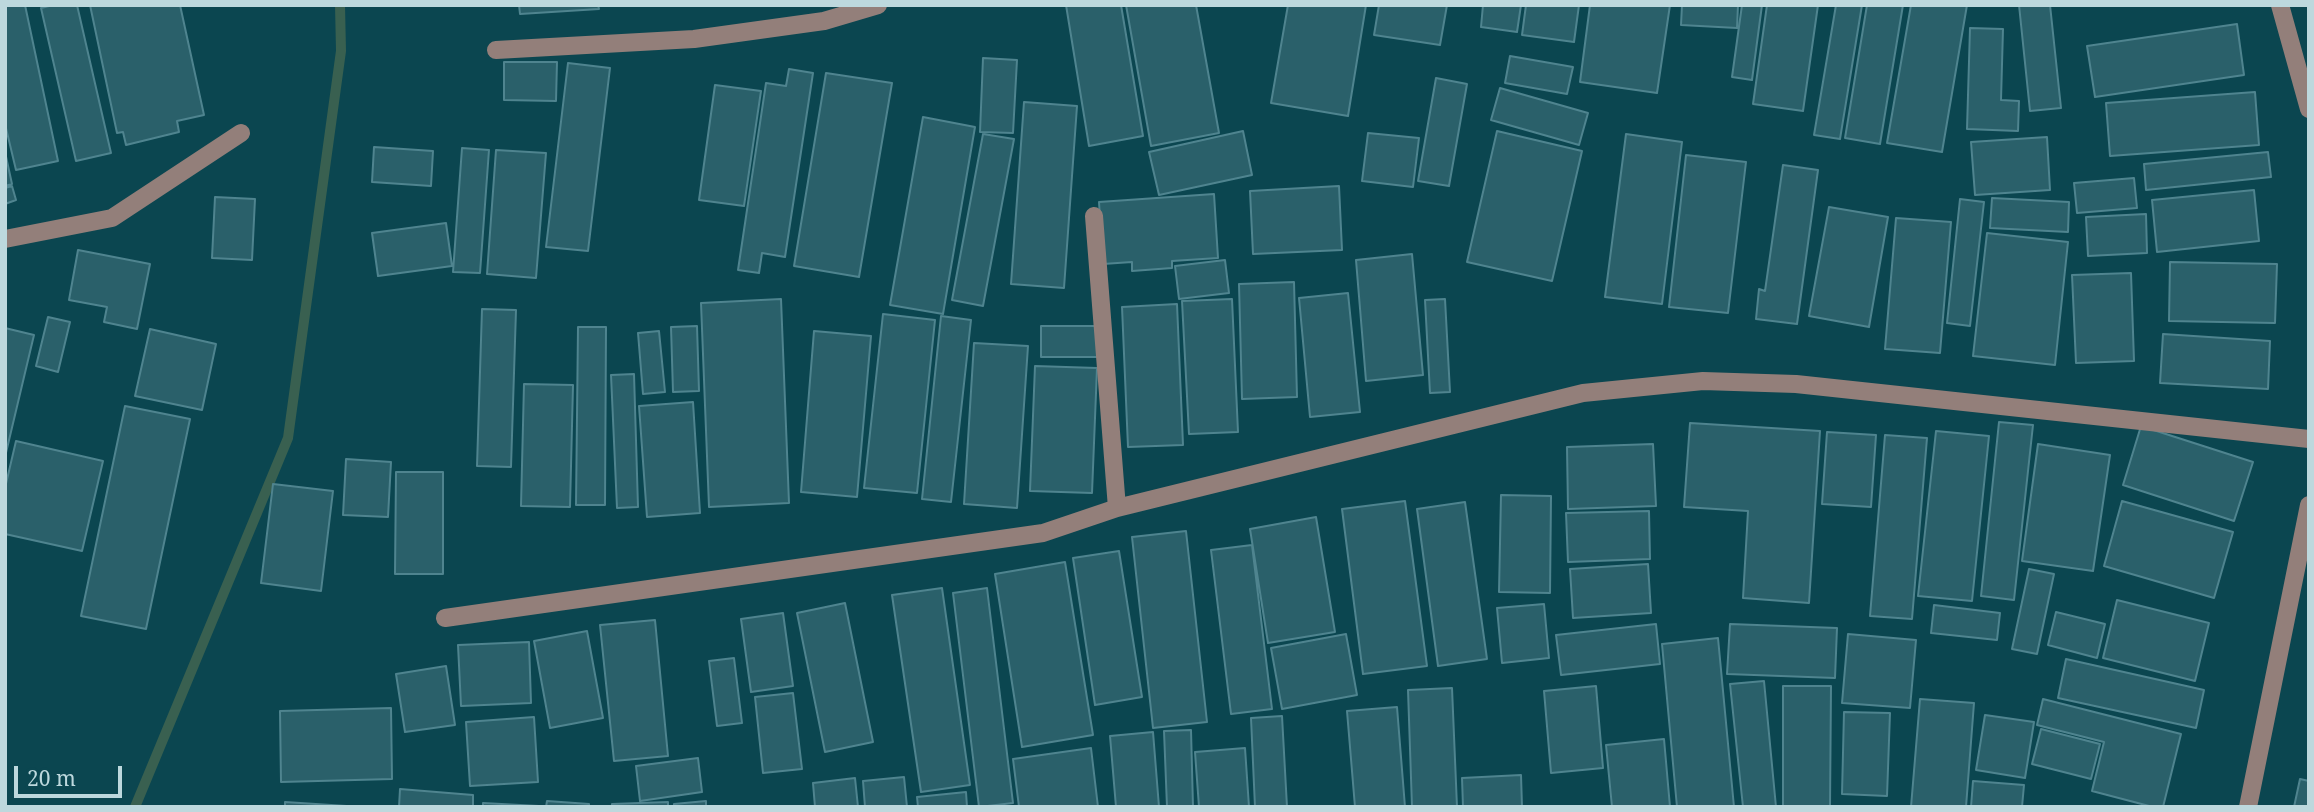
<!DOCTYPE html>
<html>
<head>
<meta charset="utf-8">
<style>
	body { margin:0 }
	#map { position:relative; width:2314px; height:812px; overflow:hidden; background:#0b4650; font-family:"Noto Serif",serif }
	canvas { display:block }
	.frame { position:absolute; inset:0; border:7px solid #bdd8dd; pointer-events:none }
	.scale { position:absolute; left:14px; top:766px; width:108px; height:32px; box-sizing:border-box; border:4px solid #bdd8dd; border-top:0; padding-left:9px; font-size:21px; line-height:24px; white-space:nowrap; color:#bdd8dd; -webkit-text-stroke:5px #0b4650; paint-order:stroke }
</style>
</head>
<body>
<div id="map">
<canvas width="2314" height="812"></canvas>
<div class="frame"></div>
<div class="scale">20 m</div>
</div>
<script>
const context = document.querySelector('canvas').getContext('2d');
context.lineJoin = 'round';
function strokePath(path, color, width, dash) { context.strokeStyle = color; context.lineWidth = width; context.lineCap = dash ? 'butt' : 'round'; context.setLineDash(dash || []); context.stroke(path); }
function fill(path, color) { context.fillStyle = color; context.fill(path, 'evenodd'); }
const stream = new Path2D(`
	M135 807 288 438 341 51 340 5`);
const building = new Path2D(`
	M5 5H25L58 161 16 170 5 124Z
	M53 5H77L111 153 76 161 41 8Z
	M90 5H180L204 115 177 121 179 132 126 145 123 132 117 133Z
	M519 5H598L599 9 520 14Z
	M1066 5H1121L1143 136 1089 146Z
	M1126 5H1196L1219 133 1151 146Z
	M1288 5H1366L1348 116 1271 103Z
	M1379 5H1447L1440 45 1374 35Z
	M1483 5H1521L1517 32 1481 27Z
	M1526 5H1579L1574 42 1522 35Z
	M1590 5H1670L1657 93 1580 82Z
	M1682 5H1738L1737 28 1681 25Z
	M1742 5H1762L1752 80 1732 77Z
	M1767 5H1818L1803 111 1753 104Z
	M1836 5H1862L1840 139 1814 135Z
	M1867 5H1903L1880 144 1845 138Z
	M1911 5H1967L1942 152 1887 143Z
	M2019 5H2050L2061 108 2030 111Z
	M2237 24 2244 75 2095 97 2087 46Z
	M1970 28 2003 29 2001 100 2019 101 2018 131 1967 129Z
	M1510 56 1573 67 1567 94 1505 83Z
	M983 58 1017 60 1013 133 980 132Z
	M504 62H557L556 101 504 100Z
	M568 63 610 68 588 251 546 247Z
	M789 69 813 73 785 257 762 253 759 273 738 270 766 83 786 86Z
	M826 73 892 83 859 277 794 266Z
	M1436 78 1467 84 1449 186 1418 181Z
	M715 85 761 91 744 206 699 200Z
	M1500 88 1588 113 1579 145 1491 120Z
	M2255 92 2259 145 2110 156 2106 103Z
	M1024 102 1077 106 1064 288 1011 284Z
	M923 117 975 127 943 314 890 305Z
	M1243 131 1252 175 1159 195 1149 152Z
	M1497 131 1582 151 1552 281 1467 262Z
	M1368 133 1419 138 1413 187 1362 181Z
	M983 134 1014 139 983 306 952 300Z
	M1626 134 1682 142 1662 304 1605 297Z
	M2047 137 2050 190 1975 195 1971 142Z
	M374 147 433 151 431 186 372 182Z
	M462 148 489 150 480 273 453 272Z
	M496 150 546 153 536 278 487 274Z
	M5 152 12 184 5 186Z
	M2268 152 2271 177 2146 190 2144 164Z
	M1686 155 1746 162 1728 313 1669 307Z
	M1783 165 1818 170 1797 324 1756 319 1759 289 1765 291Z
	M2134 178 2137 208 2077 213 2074 183Z
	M12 186 16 200 5 204V188Z
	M1339 186 1342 250 1253 254 1250 191Z
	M2254 190 2259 241 2157 252 2152 200Z
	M1214 194 1218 258 1172 261V268L1132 271V262L1103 264 1099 202Z
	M215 197 255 199 252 260 212 258Z
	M1992 198 2069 202 2068 232 1990 228Z
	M1960 199 1984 202 1970 326 1947 323Z
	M1829 207 1888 217 1869 327 1809 316Z
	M2146 214 2147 253 2088 256 2086 217Z
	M1896 218 1951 222 1940 353 1885 349Z
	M446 223 452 266 378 276 372 233Z
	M1987 233 2068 242 2055 365 1973 356Z
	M78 250 150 264 137 329 104 322 107 307 69 300Z
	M1412 254 1423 375 1366 381 1356 260Z
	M1225 260 1229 293 1179 299 1175 266Z
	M2170 262 2277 264 2275 323 2169 321Z
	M2131 273 2134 361 2076 363 2072 275Z
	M1294 282 1297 397 1242 399 1239 284Z
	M1348 293 1360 412 1310 417 1299 298Z
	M781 299 789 503 709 507 701 303Z
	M1232 299 1238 432 1189 434 1182 301Z
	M1445 299 1450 392 1430 393 1425 300Z
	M1177 304 1183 445 1128 447 1122 307Z
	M482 309 516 310 511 467 477 466Z
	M883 314 935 320 917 493 864 488Z
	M941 316 971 320 951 502 922 499Z
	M48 317 70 322 58 372 36 366Z
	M697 326 699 391 673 392 671 327Z
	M1041 326H1102L1101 357H1041Z
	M578 327H606L605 505H576Z
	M5 328 34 335 5 457Z
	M150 329 216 344 202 410 135 396Z
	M659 331 665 392 643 394 638 333Z
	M814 331 871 336 857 497 801 492Z
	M2163 334 2270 341 2268 389 2160 383Z
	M974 343 1028 346 1017 508 964 504Z
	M1035 366 1097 368 1092 493 1030 491Z
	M634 374 638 507 617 508 611 375Z
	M524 384 573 385 570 507 521 506Z
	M693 402 700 513 647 517 639 406Z
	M125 406 190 419 146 629 81 616Z
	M1999 422 2033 425 2014 600 1981 596Z
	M1690 423 1820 431 1809 603 1743 598 1748 511 1684 507Z
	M2141 426 2253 462 2234 521 2123 485Z
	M1936 431 1989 436 1972 601 1918 596Z
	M1827 432 1876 435 1871 507 1822 504Z
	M1885 435 1927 438 1912 619 1870 616Z
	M16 441 103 461 82 551 5 534V488Z
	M1653 444 1656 506 1568 509 1567 447Z
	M2038 444 2110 455 2093 571 2022 561Z
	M346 459 391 462 388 517 343 515Z
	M396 472H443V574H395Z
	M273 484 333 491 321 591 261 583Z
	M1501 495 1551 496 1550 593 1499 592Z
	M1405 501 1427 666 1363 674 1342 509Z
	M2122 501 2233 532 2214 598 2104 566Z
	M1465 502 1487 659 1438 666 1417 509Z
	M1649 511 1650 559 1568 562 1566 513Z
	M1316 517 1335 632 1268 643 1250 529Z
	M1186 531 1207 722 1153 728 1132 537Z
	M1252 545 1272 709 1231 714 1211 550Z
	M1119 551 1142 697 1095 705 1073 558Z
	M1065 562 1093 735 1022 747 995 574Z
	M1648 564 1651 613 1573 618 1570 569Z
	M2029 569 2054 574 2037 654 2012 649Z
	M942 588 970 785 921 792 892 595Z
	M987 588 1013 803 979 807 953 593Z
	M2117 600 2209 623 2195 681 2103 658Z
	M845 603 873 742 825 752 797 613Z
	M1544 604 1549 658 1502 663 1497 608Z
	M1934 605 2000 613 1997 640 1931 633Z
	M2056 612 2105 624 2097 658 2048 645Z
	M783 613 793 686 751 692 741 619Z
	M655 620 668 756 614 761 600 625Z
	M1656 624 1660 664 1561 675 1556 635Z
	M1730 624 1837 628 1835 678 1727 674Z
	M587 631 603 718 550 728 534 641Z
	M1346 634 1357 695 1282 709 1271 648Z
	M1848 634 1916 640 1910 708 1842 703Z
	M1718 638 1734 807H1677L1662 644Z
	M529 642 531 703 461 706 458 645Z
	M734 658 742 723 717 726 709 661Z
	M2066 659 2204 690 2196 728 2058 698Z
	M446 666 455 725 405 732 396 674Z
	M1764 681 1776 807H1743L1730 684Z
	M1596 686 1603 768 1551 773 1544 691Z
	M1783 686H1831L1830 807H1783Z
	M1452 688 1457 807H1412L1408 690Z
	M793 693 802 769 763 773 755 697Z
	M1920 699 1974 703 1966 807H1911Z
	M2043 699 2181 734 2163 807H2153L2092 791 2104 742 2037 725Z
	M1397 707 1405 807H1355L1347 711Z
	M391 708 392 779 281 782 280 711Z
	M1844 712 1890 713 1887 796 1842 794Z
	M1985 715 2034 722 2025 778 1976 770Z
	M1282 716 1287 807H1255L1251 718Z
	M534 717 538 782 470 786 466 722Z
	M2041 729 2100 744 2091 779 2032 764Z
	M1191 730 1193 807H1167L1164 731Z
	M1153 732 1159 807H1116L1110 736Z
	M1664 739 1670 807H1612L1606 745Z
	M1091 748 1098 807H1019L1013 759Z
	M1245 748 1249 807H1199L1195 752Z
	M698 758 702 792 640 801 636 766Z
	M1521 775 1522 807H1463L1462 778Z
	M904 777 907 807H865L863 781Z
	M855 778 858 807H815L813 783Z
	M2300 779 2309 781V807H2294Z
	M1973 781 2024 785 2022 807H1971Z
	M400 789 473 795V807H399Z
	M966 792 967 807H918L917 797Z
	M547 801 589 804V807H546Z
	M706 801V807H674V804Z
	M285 802 362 807H285Z
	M668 802V807H612V804Z
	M483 803 539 806V807H483Z`);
const minor = new Path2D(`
	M2280 5 2309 109
	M496 50 694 39 824 21 878 5
	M1094 216 1117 508
	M5 239 112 218 241 133
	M445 618 1043 533 1117 508 1583 393 1703 381 1796 384 2309 439
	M2248 807 2309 505`);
strokePath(stream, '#396050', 10);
fill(building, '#2a606a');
strokePath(building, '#4f848f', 2);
strokePath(minor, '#937f7a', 18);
</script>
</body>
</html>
